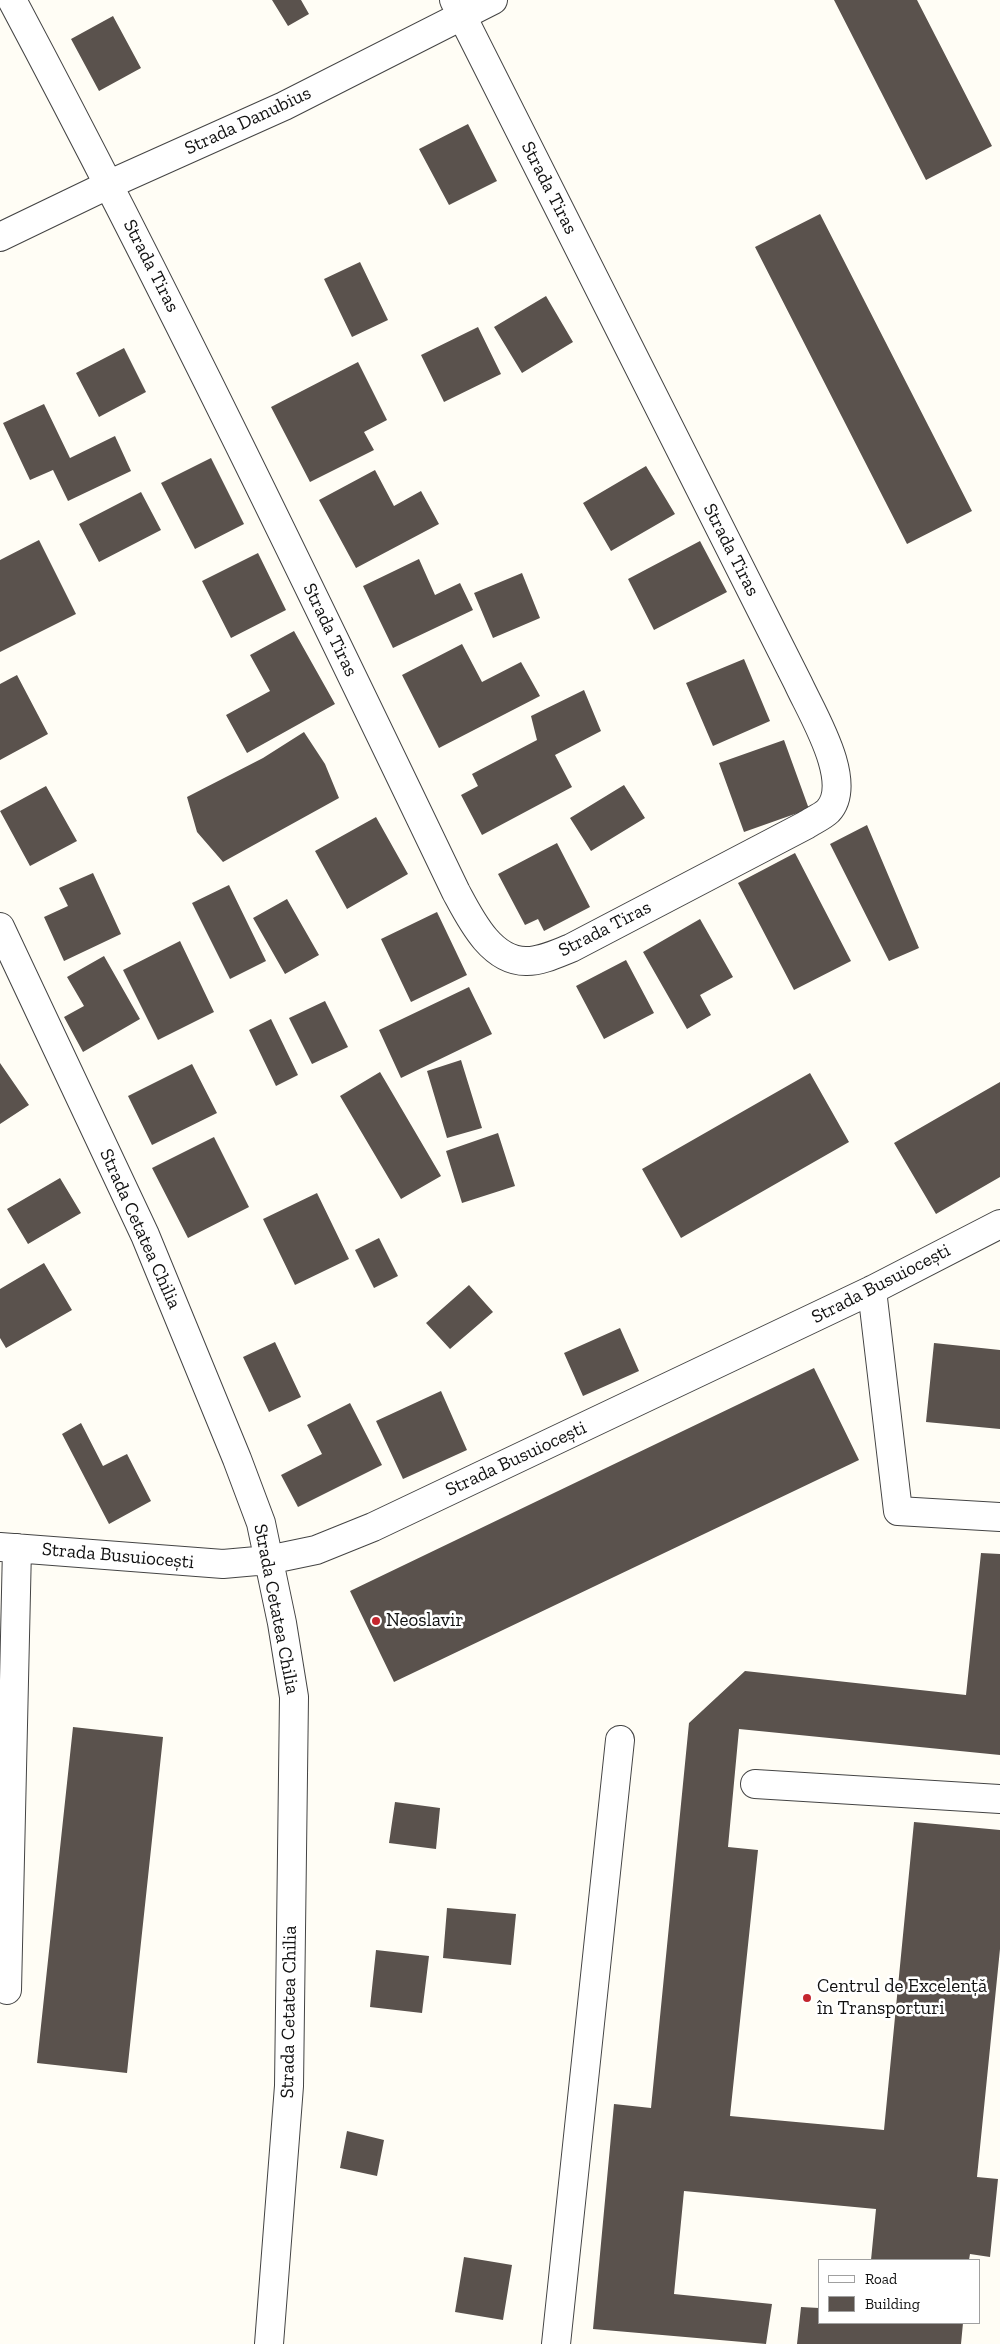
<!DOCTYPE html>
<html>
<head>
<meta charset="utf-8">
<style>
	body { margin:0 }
	#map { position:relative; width:1000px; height:2344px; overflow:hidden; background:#fffdf5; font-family:"Zilla Slab",serif }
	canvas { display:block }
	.legend { position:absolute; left:818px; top:2259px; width:162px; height:65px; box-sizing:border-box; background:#fff; border:1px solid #a0a0a0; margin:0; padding:6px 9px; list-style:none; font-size:15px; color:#111 }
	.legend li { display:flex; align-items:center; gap:10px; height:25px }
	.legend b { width:25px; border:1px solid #a0a0a0 }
</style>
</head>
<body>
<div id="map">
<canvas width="1000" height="2344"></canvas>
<ul class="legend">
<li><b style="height:6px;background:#fff"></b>Road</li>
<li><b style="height:14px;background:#5a524d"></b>Building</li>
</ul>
</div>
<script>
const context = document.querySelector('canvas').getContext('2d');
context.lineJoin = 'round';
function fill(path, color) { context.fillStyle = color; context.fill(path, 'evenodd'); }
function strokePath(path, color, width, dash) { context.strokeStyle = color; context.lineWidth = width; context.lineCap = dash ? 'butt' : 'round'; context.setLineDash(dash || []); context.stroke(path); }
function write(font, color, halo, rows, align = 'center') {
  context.font = font + ' "Zilla Slab",serif'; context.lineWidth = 5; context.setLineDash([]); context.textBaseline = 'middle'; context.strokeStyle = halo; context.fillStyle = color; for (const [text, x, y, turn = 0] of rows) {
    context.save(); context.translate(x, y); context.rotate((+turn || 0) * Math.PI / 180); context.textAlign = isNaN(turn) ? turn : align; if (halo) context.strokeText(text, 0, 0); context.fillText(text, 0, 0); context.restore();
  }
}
const building = new Path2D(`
	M272 0H301L309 14 288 26Z
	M834 0H917L992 146 926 180Z
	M113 16 141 68 99 91 71 39Z
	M468 124 497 181 449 205 419 149Z
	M820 214 972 511 907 544 755 247Z
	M360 262 388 320 352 337 324 279Z
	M546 296 573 342 522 373 494 327Z
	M478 327 501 374 444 402 421 355Z
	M124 348 146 392 99 417 76 373Z
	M358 362 387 420 364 432 374 450 310 482 271 407Z
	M44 404 70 458 115 436 131 471 68 501 53 470 30 480 3 423Z
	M211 458 244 524 195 549 161 483Z
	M646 466 675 514 611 551 583 503Z
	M375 470 394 506 421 491 439 524 356 568 319 500Z
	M141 492 161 530 99 562 79 524Z
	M39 540 76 614 0 652V560Z
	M700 541 727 592 654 630 628 579Z
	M258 553 286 610 231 638 202 581Z
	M419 559 435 595 460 583 473 610 393 648 363 586Z
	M522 573 540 618 493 638 474 593Z
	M294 631 335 704 247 753 226 715 270 691 250 655Z
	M462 644 482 682 521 662 540 696 439 748 402 675Z
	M744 659 770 721 713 746 686 683Z
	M17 675 48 734 0 760V684Z
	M584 690 601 731 555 755 572 787 482 835 461 795 478 786 472 774 537 740 531 716Z
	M304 732 325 764 339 798 223 862 197 832 187 797 263 758Z
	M784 740 809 809 744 832 719 763Z
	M624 785 645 818 591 851 570 818Z
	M46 786 77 841 30 866 0 811Z
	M376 817 408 874 347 909 315 851Z
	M867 825 919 948 889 961 830 844Z
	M557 843 590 907 544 931 538 919 525 925 498 874Z
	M795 853 851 961 794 990 738 883Z
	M93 873 121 934 64 961 44 917 68 906 59 888Z
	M229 885 266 961 230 979 192 903Z
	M287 899 319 955 285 974 253 918Z
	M437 912 467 975 411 1002 381 939Z
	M700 919 733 977 700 995 711 1015 687 1029 643 952Z
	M180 941 214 1012 158 1040 123 970Z
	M104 956 140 1019 83 1052 64 1017 84 1006 67 977Z
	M626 960 654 1013 604 1039 576 986Z
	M469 987 492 1034 401 1078 379 1030Z
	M325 1001 348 1047 312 1064 289 1018Z
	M271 1019 298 1075 276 1086 249 1030Z
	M461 1060 482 1128 447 1138 427 1071Z
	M0 1063 29 1105 0 1124Z
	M192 1064 217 1113 152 1145 128 1096Z
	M380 1072 441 1176 401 1199 340 1096Z
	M810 1073 849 1142 681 1238 642 1169Z
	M1000 1082V1177L936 1214 894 1143Z
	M498 1133 515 1186 462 1203 446 1151Z
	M214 1137 249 1207 188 1238 152 1168Z
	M60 1178 81 1213 28 1244 7 1209Z
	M317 1193 349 1259 295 1285 263 1219Z
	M379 1238 398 1276 374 1288 355 1250Z
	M44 1263 72 1310 6 1348 0 1338V1289Z
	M469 1285 493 1312 450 1349 426 1323Z
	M620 1328 639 1371 583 1396 564 1353Z
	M275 1342 301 1397 269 1412 243 1357Z
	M934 1343 1000 1350V1429L926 1422Z
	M814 1368 859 1460 394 1682 350 1591Z
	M441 1391 467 1450 403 1479 376 1421Z
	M350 1403 382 1465 298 1507 281 1475 322 1454 307 1425Z
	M81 1423 103 1466 127 1454 151 1501 109 1524 62 1434Z
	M981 1553 1000 1554V1755L739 1729 728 1847 758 1850 730 2116 884 2130 914 1822 1000 1830V1949L977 2177 998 2179 990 2257 970 2254 969 2260H871L876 2209 684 2191 674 2294 772 2304 766 2344 593 2329 614 2104 651 2108 689 1723 745 1671 966 1695Z
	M73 1727 163 1737 127 2073 37 2063Z
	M395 1802 440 1808 436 1849 389 1843Z
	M447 1908 516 1914 511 1965 443 1958Z
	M376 1950 429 1956 422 2013 370 2007Z
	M347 2131 384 2140 377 2176 340 2168Z
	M464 2257 512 2265 503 2320 455 2312Z
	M801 2307 819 2308V2323H963L961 2344H797Z`);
const minor = new Path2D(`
	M12 0C168 293 312 592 456 892 470 918 491 962 527 961 542 961 558 953 571 948L806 825C812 821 823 816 828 811 855 782 811 712 798 683L454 0
	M0 237 110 184 284 106 493 0
	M0 927 145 1235 237 1459 261 1523 282 1623 294 1697 289 2086 269 2344
	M872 1290 898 1511 1000 1517
	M0 1547 223 1564 268 1560 316 1550 373 1527 872 1290 1000 1224
	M755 1784 1000 1799
	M7 1990 17 1548
	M556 2344 620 1740`);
const markers = [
	[376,1621,5,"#c4262e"],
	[807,1998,5,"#c4262e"]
];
const streetNames = [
	["Strada Danubius",248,121,-25],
	["Strada Tiras",549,188,63],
	["Strada Tiras",151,266,63],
	["Strada Tiras",731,550,63],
	["Strada Tiras",330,630,64],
	["Strada Tiras",605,929,-27],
	["Strada Cetatea Chilia",140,1229,66],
	["Strada Busuiocești",881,1284,-27],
	["Strada Busuiocești",516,1459,-25],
	["Strada Busuiocești",118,1556,5],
	["Strada Cetatea Chilia",276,1609,79],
	["Strada Cetatea Chilia",289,2012,-89]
];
const poiNames = [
	["Neoslavir",386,1621],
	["Centrul de Excelență",817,1987],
	["în Transporturi",817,2009]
];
fill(building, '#5a524d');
strokePath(minor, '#444', 30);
strokePath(minor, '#fff', 28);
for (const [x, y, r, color] of markers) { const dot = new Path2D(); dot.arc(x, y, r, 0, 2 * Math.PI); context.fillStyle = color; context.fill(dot); strokePath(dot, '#fff', 2); }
write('19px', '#111', '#fff', streetNames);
write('19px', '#111', '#fff', poiNames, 'left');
</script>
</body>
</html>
